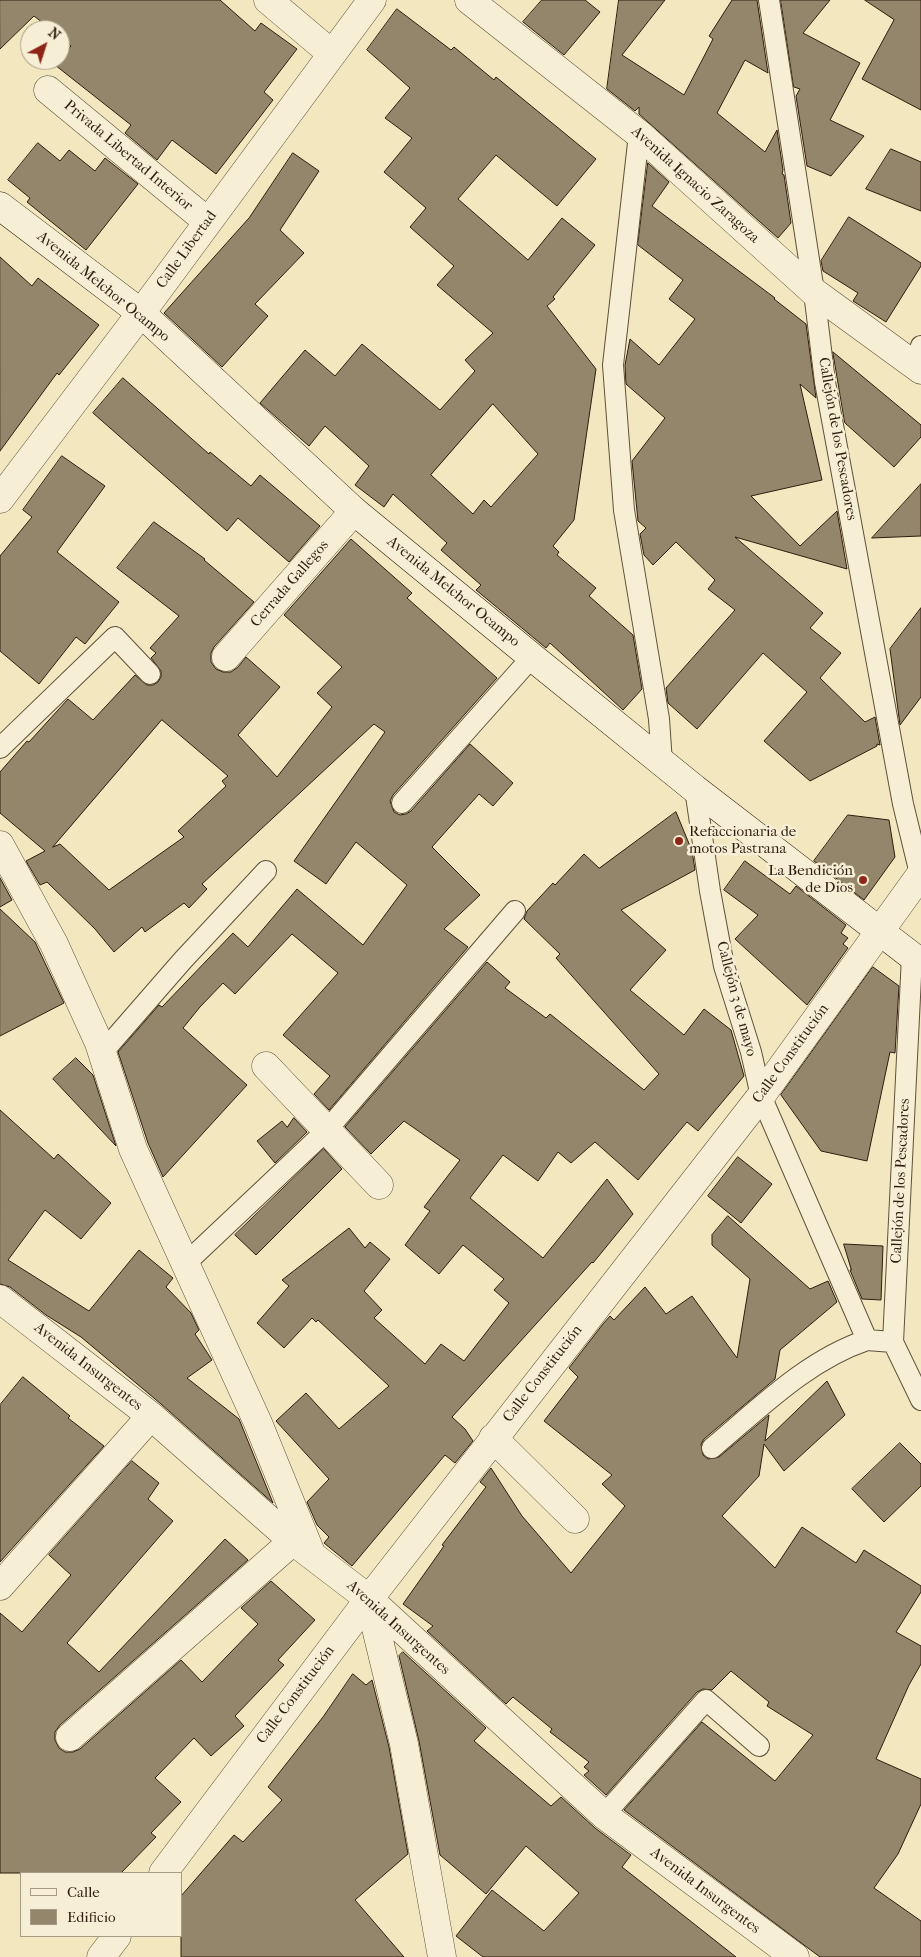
<!DOCTYPE html>
<html>
<head>
<meta charset="utf-8">
<style>
	body { margin:0 }
	#map { position:relative; width:921px; height:1957px; overflow:hidden; background:#f3e7bf; font-family:"IM FELL French Canon",serif }
	canvas { display:block }
	.legend { position:absolute; left:20px; top:1872px; width:162px; height:65px; box-sizing:border-box; background:#f7efd5; border:1px solid #a79b85; margin:0; padding:6px 9px; list-style:none; font-size:15px; color:#2e1d0e }
	.legend li { display:flex; align-items:center; gap:10px; height:25px }
	.legend b { width:25px; border:1px solid #a79b85 }
	.north { position:absolute; left:20px; top:20px; width:50px; height:50px; box-sizing:border-box; background:#f7efd5; border:1px solid #a79b85; border-radius:50%; rotate:40deg; font-size:14px; font-weight:700; line-height:20px; text-align:center; color:#2e1d0e }
	.north::after { content:''; display:block; margin:auto; width:18px; height:22px; background:#8f2418; clip-path:polygon(50% 0,100% 100%,50% 72%,0 100%) }
</style>
</head>
<body>
<div id="map">
<canvas width="921" height="1957"></canvas>
<ul class="legend">
<li><b style="height:6px;background:#f7efd5"></b>Calle</li>
<li><b style="height:14px;background:#94866a"></b>Edificio</li>
</ul>
<div class="north">N</div>
</div>
<script>
const context = document.querySelector('canvas').getContext('2d');
context.lineJoin = 'round';
function fill(path, color) { context.fillStyle = color; context.fill(path, 'evenodd'); }
function strokePath(path, color, width, dash) { context.strokeStyle = color; context.lineWidth = width; context.lineCap = dash ? 'butt' : 'round'; context.setLineDash(dash || []); context.stroke(path); }
function write(font, color, halo, rows, align = 'center') {
  context.font = font + ' "IM FELL French Canon",serif'; context.lineWidth = 5; context.setLineDash([]); context.textBaseline = 'middle'; context.strokeStyle = halo; context.fillStyle = color; for (const [text, x, y, turn = 0] of rows) {
    context.save(); context.translate(x, y); context.rotate((+turn || 0) * Math.PI / 180); context.textAlign = isNaN(turn) ? turn : align; if (halo) context.strokeText(text, 0, 0); context.fillText(text, 0, 0); context.restore();
  }
}
const building = new Path2D(`
	M0 0H220L255 31 261 23 297 49 264 92 273 100 216 174 172 140 157 160 125 133 131 125 55 65 71 46 60 37V30H52L34 16 0 49Z
	M542 0H585L600 12 564 55 523 22Z
	M619 0H665L622 55 684 95 713 39 709 36 732 0H757L768 73 745 60 717 113 765 152 777 130 783 170 782 174 784 175 791 223 778 238 639 114V107L635 111 607 89Z
	M781 0H830L803 33 860 63 830 120 864 136 831 176 807 166 796 96 800 89 794 87Z
	M865 0H921V110L862 79 894 20Z
	M397 9 451 50 454 47 494 80 496 77 596 159 557 206 496 155 458 199 528 260 562 218 595 245 553 297 555 299 547 306 596 369 574 520 553 546 559 552 557 555 596 588 589 596 633 635 642 689 623 710 550 643 546 648 476 590 481 585 441 550 447 543 393 494 384 507 355 485 369 466 325 426 309 446 260 403 305 350 335 376 362 344 440 410 475 371 465 360 493 333 437 285 454 266 410 227 426 208 384 172 412 138 385 118 410 88 367 50ZM493 404 538 454 491 507 484 500 473 514 431 475Z
	M38 143 60 161 69 150 95 171 105 158 138 184 86 250 27 202 30 198 8 180Z
	M891 149 921 162V211L866 189Z
	M293 153 319 171 280 230 304 253 255 304 268 316 222 367 164 313 249 218Z
	M648 163 669 182 652 206 775 298 774 299 806 324 816 398 800 384 822 480 751 496 800 546 837 511 847 569 735 537 823 613 810 628 841 653 820 678 865 722 875 717 880 745 877 744V746L810 781 764 741 807 692 763 653 697 729 668 703 666 688 735 610 708 589 715 580 676 542 653 565 644 555 640 534 646 528 638 521 632 461 665 418 626 384 625 365 630 339 659 365 695 319 669 299 683 280 638 245Z
	M849 217 921 263V266L886 322 853 301 858 293 823 271 821 261Z
	M0 257 32 286 38 278 99 325 59 375 57 373 0 451Z
	M833 352 921 425V437L894 467 845 423Z
	M123 378 209 454 210 452 251 486 260 475 320 526 289 562 238 518 227 531 93 413Z
	M62 456 105 486 57 552 119 602 85 644 76 637 39 684 0 651V556L32 517 23 510Z
	M921 484V536L872 538Z
	M154 522 205 559 204 560 254 602 214 647 211 653V662L216 669 223 672H231L238 667 246 657 280 687 238 735 277 777 332 707 317 693 342 667 284 615 351 539 412 593 407 598 497 678 393 795 390 801 394 812 400 815 406 814 411 811 470 744 513 783 493 806 479 794 432 847 480 895 444 929 468 947 329 1110 314 1094 330 1076 283 1035 338 973 292 934 235 994 223 983 200 1007 183 1028 247 1085 163 1177 148 1143 118 1052 159 1005 162 1007 233 933 248 947 297 889 363 945 407 885 356 842 326 884 294 861 385 732 374 724 202 884 207 889 189 908 184 903 145 932 142 927 114 952 95 929 47 882 40 885 26 861 45 851 0 813V772L27 741 29 742 68 699 93 720 135 675 147 685H153L158 682 161 677V671L151 658 156 653 150 648 179 616 117 568ZM162 720 228 776 222 781 226 786 178 831 184 837 109 890 60 844 53 847Z
	M921 608V697L900 725 890 649Z
	M676 812 692 851 695 870 621 910 666 950 630 990 684 1035 704 1009 731 1030 744 1076 698 1131 687 1122 638 1180 595 1142 571 1163 558 1152 538 1181 503 1155 470 1198 543 1258 607 1179 633 1214 593 1263 592 1262 452 1417 465 1429 473 1441 455 1463 445 1455 352 1566 324 1543 329 1537 317 1525 307 1502 329 1479 276 1421 306 1393 339 1429 389 1386 318 1320 316 1322 312 1318 284 1348 257 1323 289 1286 282 1280 349 1228 365 1248 370 1242 390 1259 364 1291 382 1310 374 1318 425 1364 441 1344 464 1361 509 1303 494 1290 504 1279 463 1245 439 1274 405 1245 430 1211 424 1207 460 1160 404 1121 371 1154 345 1127 487 962 510 982 505 988 546 1018 550 1014 644 1090 659 1074 556 958 560 954 524 919 527 911 553 883 555 885 584 854 599 868Z
	M848 815 889 820 895 857 864 900 814 861Z
	M745 861 790 894 796 886 846 925 841 933 848 938 843 944 848 948 807 1005 735 939 758 915 724 890Z
	M0 878 12 900 0 907Z
	M0 909 35 942 64 1003 0 1036Z
	M873 967 899 986 895 1053 890 1052 867 1161 821 1151 781 1095Z
	M76 1058 93 1075 116 1146 53 1079Z
	M0 1110 54 1159 58 1154 111 1203 81 1239 45 1210 8 1260 89 1311 139 1250 173 1278 166 1287 191 1313 199 1330 195 1334 212 1360 187 1378 239 1419 273 1503 161 1404 81 1337 46 1315 10 1287 0 1284Z
	M294 1118 307 1132 275 1163 257 1141 282 1121 287 1127Z
	M324 1149 342 1169 256 1255 235 1235Z
	M738 1157 772 1184 741 1223 708 1196Z
	M728 1216 810 1289 828 1281 837 1302 780 1350 775 1379 704 1439 701 1444 703 1455 708 1459 719 1457 769 1415 765 1441 827 1381 845 1415 784 1471 764 1444 759 1476 722 1516 775 1568 802 1527 856 1563 864 1550 921 1586V1592L896 1632 921 1646V1664L909 1685 876 1759 921 1779V1804L898 1854 874 1888 921 1921V1957H820L624 1810 702 1722 775 1781 813 1735 767 1706 769 1702 731 1671 712 1690 703 1689 697 1692 606 1795 584 1775 589 1771 584 1767 589 1762 550 1732 552 1729 513 1697 506 1704 427 1631 433 1626 403 1604 444 1546 442 1545 486 1487 480 1482 491 1468 522 1516 571 1573 625 1506 602 1484 612 1475 544 1421 578 1377 569 1368 603 1324 610 1316 614 1320 645 1287 666 1314 692 1296 737 1358 750 1279 712 1245V1235Z
	M844 1244 883 1246 881 1300 862 1299 850 1270H851Z
	M23 1377 70 1416 68 1418 104 1446 0 1562V1405Z
	M900 1443 921 1464V1486L884 1522 852 1489Z
	M132 1461 159 1483 148 1499 173 1521 67 1643 99 1672 225 1539 248 1560 60 1725 55 1732V1740L59 1748 65 1752H73L80 1749 181 1660 202 1682 258 1624 241 1608 271 1581 315 1620 278 1660 284 1665 235 1716 244 1726 211 1756 194 1738 155 1778 181 1802 151 1833 156 1837 121 1873H0V1613L22 1632 71 1575 49 1555Z
	M403 1652 486 1728 474 1741 551 1806 561 1797 595 1828 631 1855 622 1867 736 1957H483L456 1936 492 1890 544 1931 579 1893 526 1846 486 1894 440 1855 419 1741 399 1656Z
	M353 1674 366 1685 372 1680 389 1747 408 1854 355 1900 404 1957H181V1896L234 1835 243 1842 282 1800 268 1787 323 1717Z`);
const lane = new Path2D(`
	M769 0 814 292 825 382 903 804 920 874
	M639 134 613 365 624 510 659 719 662 763
	M916 366 921 346
	M0 748 115 637 150 674
	M695 789 710 891 724 966 751 1052 761 1096 867 1340 893 1342
	M402 803 532 657
	M912 956 893 1342 921 1400
	M102 1053 183 960 266 871
	M186 1263 327 1130 515 911
	M712 1448C760 1408 807 1360 867 1340
	M604 1815 706 1700 759 1746`);
const street = new Path2D(`
	M268 0 332 54
	M469 0 639 134 814 292 921 370
	M48 90 208 222
	M0 499 141 313 372 0
	M226 657 354 511
	M0 845 54 944 99 1043 133 1149 258 1423 311 1553
	M266 1066 379 1185
	M0 1299 151 1416 293 1541 369 1599 604 1815 795 1957
	M493 1438 575 1519
	M0 1586 151 1416
	M369 1599 404 1744 442 1957
	M70 1737 293 1541
	M163 1873 369 1599 761 1096 921 874
	M101 1957 117 1936`);
const secondary = new Path2D(`
	M0 206 141 313 354 511 532 657 695 789 921 963`);
const markers = [
	[679,841,5,"#8f2418"],
	[863,880,5,"#8f2418"]
];
const streetNames = [
	["Privada Libertad Interior",128,156,40],
	["Avenida Ignacio Zaragoza",695,185,42],
	["Calle Libertad",187,250,-54],
	["Avenida Melchor Ocampo",103,287,39],
	["Callejón de los Pescadores",837,439,80],
	["Cerrada Gallegos",290,584,-49],
	["Avenida Melchor Ocampo",453,592,39],
	["Callejón 3 de mayo",736,999,75],
	["Calle Constitución",791,1054,-54],
	["Callejón de los Pescadores",901,1181,-87],
	["Avenida Insurgentes",88,1367,38],
	["Calle Constitución",543,1374,-52],
	["Avenida Insurgentes",398,1628,42],
	["Calle Constitución",296,1695,-53],
	["Avenida Insurgentes",705,1891,37]
];
const poiNames = [
	["Refaccionaria de",689,832],
	["motos Pastrana",689,849],
	["La Bendición",853,871,"right"],
	["de Dios",853,888,"right"]
];
fill(building, '#94866a');
strokePath(building, '#2e1d0e', 1);
strokePath(lane, '#5f503a', 22);
strokePath(street, '#5f503a', 29);
strokePath(secondary, '#2e1d0e', 29);
strokePath(lane, '#f7efd5', 20);
strokePath(street, '#f7efd5', 28);
strokePath(secondary, '#f7efd5', 28);
for (const [x, y, r, color] of markers) { const dot = new Path2D(); dot.arc(x, y, r, 0, 2 * Math.PI); context.fillStyle = color; context.fill(dot); strokePath(dot, '#f7efd5', 2); }
write('15px', '#2e1d0e', '#f7efd5', streetNames);
write('15px', '#2e1d0e', '#f7efd5', poiNames, 'left');
</script>
</body>
</html>
